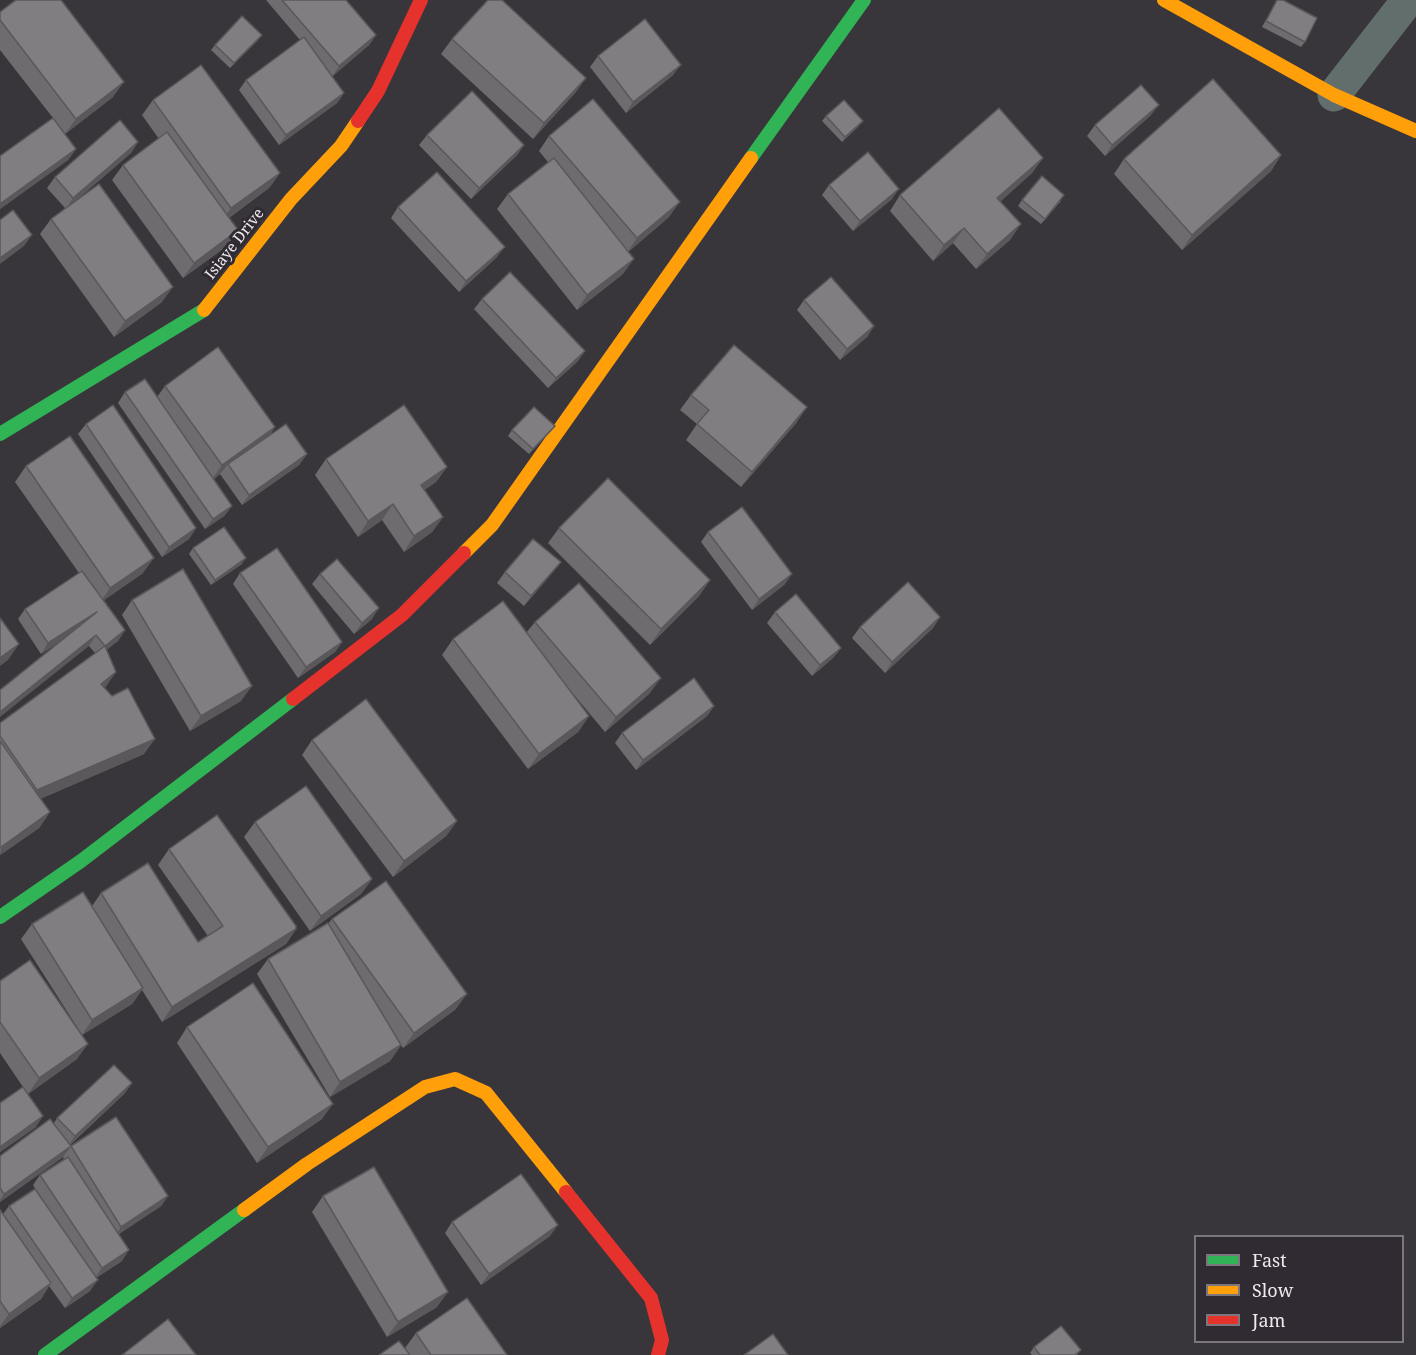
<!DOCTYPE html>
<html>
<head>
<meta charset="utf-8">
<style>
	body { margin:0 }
	#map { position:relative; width:1416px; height:1355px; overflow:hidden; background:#39363b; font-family:"Noto Serif",serif }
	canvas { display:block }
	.legend { position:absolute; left:1194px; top:1235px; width:210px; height:108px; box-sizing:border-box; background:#302b32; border:2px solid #7c777d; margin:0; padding:8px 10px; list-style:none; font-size:18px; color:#edeaee }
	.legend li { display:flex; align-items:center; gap:12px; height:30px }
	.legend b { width:30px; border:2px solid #7c777d }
</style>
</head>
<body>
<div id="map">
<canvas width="1416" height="1355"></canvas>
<ul class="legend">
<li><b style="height:8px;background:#30b455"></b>Fast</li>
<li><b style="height:8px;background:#ff9f0a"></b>Slow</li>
<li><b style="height:8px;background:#e5322d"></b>Jam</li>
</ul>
</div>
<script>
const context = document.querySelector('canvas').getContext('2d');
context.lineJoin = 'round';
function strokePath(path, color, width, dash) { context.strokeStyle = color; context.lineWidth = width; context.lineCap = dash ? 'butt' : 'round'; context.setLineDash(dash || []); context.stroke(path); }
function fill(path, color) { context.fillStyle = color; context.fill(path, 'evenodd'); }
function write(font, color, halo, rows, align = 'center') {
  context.font = font + ' "Noto Serif",serif'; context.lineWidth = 6; context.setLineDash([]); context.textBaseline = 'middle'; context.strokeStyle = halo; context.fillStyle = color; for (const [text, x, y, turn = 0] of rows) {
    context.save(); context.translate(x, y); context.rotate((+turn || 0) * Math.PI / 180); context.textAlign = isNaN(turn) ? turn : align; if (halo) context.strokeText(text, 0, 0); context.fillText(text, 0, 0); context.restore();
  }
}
const street = new Path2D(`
	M1334 95 1408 0`);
const fast = new Path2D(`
	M751 158 864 0
	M0 434 204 310
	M0 917 81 861 293 699
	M45 1355 244 1210`);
const slow = new Path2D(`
	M1164 0 1334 95 1416 131
	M204 310 291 199 341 146 358 121
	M464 553 492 525 751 158
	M244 1210 307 1164 425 1087 455 1079 486 1093 566 1192`);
const jam = new Path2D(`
	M358 121 378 91 421 0
	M293 699 402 615 464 553
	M566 1192 651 1298 662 1340 658 1355`);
const wall = new Path2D(`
	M266 0H346L376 35 369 45 332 76 344 93 337 103 279 145 239 90 246 80 300 40Z
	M1277 0 1305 42 1301 47 1262 27Z
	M0 12 113 97 65 134 76 149 68 160 0 209V156L53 118 0 50Z
	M262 35 258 40 230 68 211 50 215 45Z
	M452 39 586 78 575 93 533 139 441 54Z
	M598 56 673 75 626 113 590 67Z
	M153 100 280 173 269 188 229 218 238 230 227 246 183 278 112 180 123 165 159 139 142 115Z
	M1151 115 1105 156 1087 136 1095 125Z
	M826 116 859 126 842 142 822 121Z
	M427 135 524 145 517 155 471 199 419 145Z
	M549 136 669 217 628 252 623 274 577 310 497 209 508 194 548 162 539 151Z
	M138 142 131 153 72 204 162 302 114 337 40 234 51 219 65 208 47 188 55 177Z
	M1281 155 1271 171 1182 250 1114 174 1124 159Z
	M1043 158 1032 173 1000 201 1010 240 976 269 953 243 933 261 890 211 900 195Z
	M829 185 892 199 853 231 822 195Z
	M1022 200 1061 201 1041 224 1018 206Z
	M398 207 497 257 459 292 391 218Z
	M482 299 585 351 577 362 548 388 474 309Z
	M804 300 874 326 867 337 840 360 797 310Z
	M165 386 275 427 270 435 307 454 299 465 242 505 220 474 214 479 232 506 224 516 205 529 118 403 125 392 157 397Z
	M691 395 797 422 741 487 686 440 697 424 680 410Z
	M86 424 196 528 189 539 162 557 78 434Z
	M555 426 529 454 508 436 512 430Z
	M326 459 447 467 436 482 424 490 443 517 432 532 404 552 382 520 358 537 315 475Z
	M26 466 143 573 104 600 125 630 118 641 107 649 105 688 144 754 40 799 50 812 39 828 0 855V723L95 653 89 646 62 640 41 654 18 619 25 609 79 573 15 482Z
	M559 528 710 580 699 596 650 645 548 543Z
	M708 532 785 584 752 610 701 542Z
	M193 548 242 564 211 585 189 554Z
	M505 572H553L524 606 497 583Z
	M240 573 342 642 335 652 298 678 233 584Z
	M320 574 372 619 354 634 312 584Z
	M132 600 241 701 190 731 122 615Z
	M775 612 841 648 833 658 812 676 767 623Z
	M940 617 933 628 885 673 852 638 860 627Z
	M535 622 650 693 605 732 569 689 589 716 578 732 528 769 442 655 453 639 526 633Z
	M714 706 707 716 636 770 615 743 622 733Z
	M312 740 457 821 446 836 393 877 302 755Z
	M255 822 372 879 361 894 310 931 244 837Z
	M169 849 296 929 286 944 162 1022 142 990 132 1004 82 1035 77 1059 28 1094 36 1127 0 1152V1103L23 1087 0 1053V981L77 1027 21 939 32 924 92 906 101 893 198 942 208 936 158 865Z
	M332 919 456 1009 403 1048 401 1045 390 1061 330 1097 257 974 268 959 328 924Z
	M187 1027 322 1119 257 1163 177 1043Z
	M132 1083 124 1094 70 1145 168 1196 161 1206 119 1234 122 1261 96 1278 90 1291 65 1308 49 1286 41 1299 0 1328V1210L3 1214 9 1206 45 1205 33 1185 40 1175 64 1159 63 1157 0 1202V1156L54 1123 57 1118Z
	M323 1196 437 1307 387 1337 312 1212Z
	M452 1222 550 1236 481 1285 445 1233Z
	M416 1333 507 1355H410L405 1348Z
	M1034 1347 1081 1350 1077 1355H1032L1030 1353Z`);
const shadedWall = new Path2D(`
	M262 35 258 40 230 68 234 63Z
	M376 35 369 45 332 77 339 66Z
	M681 65 673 75 626 113 633 102Z
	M586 78 575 93 533 139 544 123Z
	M124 82 113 97 65 134 76 119Z
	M344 93 337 103 279 145 286 135Z
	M1159 105 1151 115 1105 156 1112 145Z
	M863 121 859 126 842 142 845 137Z
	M138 142 131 153 66 209 73 198Z
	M524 145 517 155 471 199 479 188Z
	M76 149 68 160 0 209V204Z
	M1281 155 1271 171 1182 250 1192 235Z
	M1043 158 1032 173 987 214 997 198Z
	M280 173 269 188 220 224 231 208Z
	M899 189 892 199 853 231 860 221Z
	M680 202 669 217 626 254 637 238Z
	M1021 224 1010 240 976 269 987 254Z
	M964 228 953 243 933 261 944 245Z
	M238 230 227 246 183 278 194 263Z
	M32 235 24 246 0 264V258Z
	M505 247 497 257 459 292 466 281Z
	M634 259 623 274 577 310 587 295Z
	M173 287 162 302 114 337 125 321Z
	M874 326 867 337 840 360 847 349Z
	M585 351 577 362 548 388 556 378Z
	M807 407 797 422 741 487 752 472Z
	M555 426 551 431 529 454 533 449Z
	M275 427 265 442 228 464 220 474 211 481 222 465Z
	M307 454 299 465 242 505 249 495Z
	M447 467 436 482 410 500 421 485Z
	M393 504 382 520 358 537 368 521Z
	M232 506 224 516 205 529 213 519Z
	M443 517 432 532 404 552 414 536Z
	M196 528 189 539 162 557 169 547Z
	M154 558 143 573 100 603 110 588Z
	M246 558 242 564 211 585 215 580Z
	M561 562 553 572 524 606 531 596Z
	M792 574 785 584 752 610 759 599Z
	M710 580 699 596 650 645 661 629Z
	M379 608 372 619 354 634 362 623Z
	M97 612 90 622 41 654 48 643Z
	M940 617 933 628 885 673 892 662Z
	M125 630 118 641 98 657 105 646Z
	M96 635 89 646 0 717V712Z
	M342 642 335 652 298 678 306 667Z
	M19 644 8 660 0 666V658Z
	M841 648 833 658 812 676 820 665Z
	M116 672 105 688 101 684Z
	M661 678 650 693 605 732 616 717Z
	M252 686 241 701 190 731 201 716Z
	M714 706 707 716 636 770 643 760Z
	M589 716 578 732 528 769 539 754Z
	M155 739 144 754 26 805 37 790Z
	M50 812 39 828 0 855 1 847Z
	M457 821 446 836 393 877 404 861Z
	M372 879 361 894 310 931 321 916Z
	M296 929 286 944 162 1022 172 1007Z
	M143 988 132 1004 82 1035 92 1020Z
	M467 994 456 1009 403 1048 414 1033Z
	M88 1044 77 1059 28 1094 39 1078Z
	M401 1045 390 1061 330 1097 340 1082Z
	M132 1083 124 1094 67 1147 75 1136Z
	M333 1104 322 1119 257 1163 268 1147Z
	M43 1116 36 1127 0 1152V1147Z
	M71 1146 63 1157 0 1202V1200L4 1194Z
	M168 1196 161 1206 114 1237 121 1227Z
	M558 1225 550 1236 481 1285 489 1274Z
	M129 1250 122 1261 94 1279 102 1268Z
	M98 1280 90 1291 65 1308 72 1298Z
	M51 1283 41 1299 0 1328V1326L9 1314Z
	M448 1292 437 1307 387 1337 398 1322Z`);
const building = new Path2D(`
	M16 0H61L124 82 76 119 0 20V12Z
	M282 0H346L376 35 339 66Z
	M488 0H502L586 78 544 123 452 39Z
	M1277 0H1283L1317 18 1305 42 1266 21Z
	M242 16 262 35 234 63 215 45Z
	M645 19 681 65 633 102 598 56Z
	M304 37 344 93 286 135 246 80Z
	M201 65 280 173 231 208 153 100Z
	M1213 79 1281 155 1192 235 1124 159Z
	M1141 85 1159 105 1112 145 1095 125Z
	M472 91 524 145 479 188 427 135Z
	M593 99 680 202 637 238 549 136Z
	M844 100 863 121 845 137 826 116Z
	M999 108 1043 158 997 198 1021 224 987 254 964 228 944 245 900 195Z
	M53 118 76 149 0 204V156Z
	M120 120 138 142 73 198 55 177Z
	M167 132 238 230 194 263 123 165Z
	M868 152 899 189 860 221 829 185Z
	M554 158 634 259 587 295 508 194Z
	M437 172 505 247 466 281 398 207Z
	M1042 176 1064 195 1045 219 1022 200Z
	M99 184 173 287 125 321 51 219Z
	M13 210 32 235 0 258V220Z
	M510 272 585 351 556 378 482 299Z
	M831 277 874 326 847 349 804 300Z
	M734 345 807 407 752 472 697 424 709 410 691 395Z
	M218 347 275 427 222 465 165 386Z
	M145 379 232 506 213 519 125 392Z
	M113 405 196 528 169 547 86 424Z
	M404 405 447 467 421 485 443 517 414 536 393 504 368 521 326 459Z
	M534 407 555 426 533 449 512 430Z
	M286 424 307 454 249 495 228 464Z
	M70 436 154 558 110 588 26 466Z
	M608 478 710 580 661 629 559 528Z
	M742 507 792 574 759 599 708 532Z
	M224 527 246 558 215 580 193 548Z
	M533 539 561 562 531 596 505 572Z
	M277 548 342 642 306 667 240 573Z
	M337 559 379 608 362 623 320 574Z
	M183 569 252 686 201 716 132 600Z
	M82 571 125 630 105 646 96 635 0 712V690L97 612 48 643 25 609Z
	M908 582 940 617 892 662 860 627Z
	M579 583 661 678 616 717 535 622Z
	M796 594 841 648 820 665 775 612Z
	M503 601 589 716 539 754 453 639Z
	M0 618 19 644 0 658Z
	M105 646 116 672 101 684 112 696 128 688 155 739 37 790 0 736V723Z
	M694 678 714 706 643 760 622 733Z
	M366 699 457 821 404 861 312 740Z
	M0 741 50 812 1 847 0 846Z
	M306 786 372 879 321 916 255 822Z
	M217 815 296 926V929L172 1007 101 893 148 863 198 942 223 926 169 849Z
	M386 881 467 994 414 1033 332 919Z
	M83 892 143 988 92 1020 32 924Z
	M328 923 401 1045 340 1082 268 959Z
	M30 960 88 1044 39 1078 0 1022V981Z
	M253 983 333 1104 268 1147 187 1027Z
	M114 1065 132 1083 75 1136 57 1118Z
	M23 1087 43 1116 0 1147V1103Z
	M116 1117 168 1196 121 1227 71 1146Z
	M50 1119 71 1146 4 1194 0 1188V1156Z
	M68 1157 129 1250 102 1268 40 1175Z
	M374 1167 448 1292 398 1322 323 1196Z
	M521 1174 558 1225 489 1274 452 1222Z
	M35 1189 98 1280 72 1298 9 1206Z
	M0 1210 51 1283 9 1314 0 1301Z
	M467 1298 507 1355H431L416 1333Z
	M168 1319 196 1355H122Z
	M1061 1326 1081 1350 1075 1355H1040L1034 1347Z
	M773 1334 788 1355H744Z
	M399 1341 410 1355H379Z`);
const streetNames = [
	["Isiaye Drive",235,244,-52]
];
strokePath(street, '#616e6b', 33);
strokePath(fast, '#30b455', 14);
strokePath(slow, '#ff9f0a', 14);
strokePath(jam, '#e5322d', 14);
fill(wall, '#6e6c6f');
fill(shadedWall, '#5a585a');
fill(building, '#807e81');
strokePath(building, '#5a585a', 1.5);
write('15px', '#edeaee', '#302b32', streetNames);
</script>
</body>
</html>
